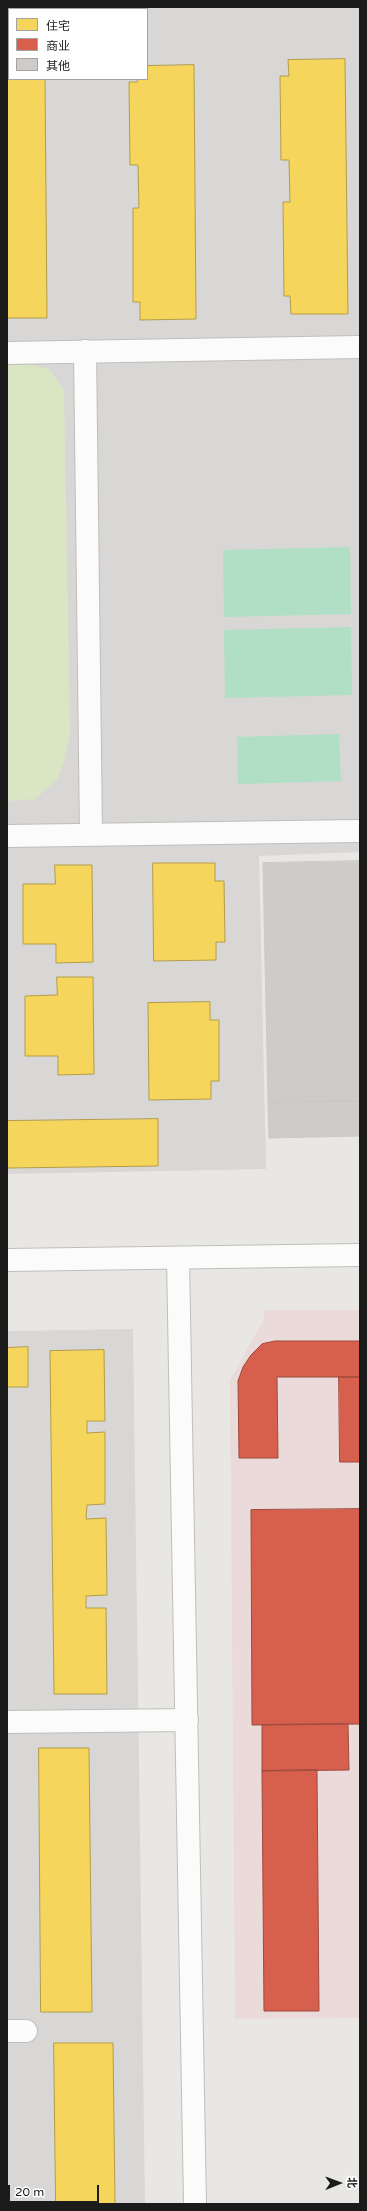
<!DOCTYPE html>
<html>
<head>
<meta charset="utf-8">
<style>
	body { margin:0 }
	#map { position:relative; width:367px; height:2211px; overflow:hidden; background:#e9e7e4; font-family:"Varela Round","Noto Sans SC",sans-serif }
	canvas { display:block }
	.frame { position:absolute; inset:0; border:8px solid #1b1b1b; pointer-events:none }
	.legend { position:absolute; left:8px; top:8px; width:140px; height:72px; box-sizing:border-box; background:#fff; border:1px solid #a4a4a4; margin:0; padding:5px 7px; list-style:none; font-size:12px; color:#1b1b1b }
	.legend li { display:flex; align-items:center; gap:8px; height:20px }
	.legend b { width:20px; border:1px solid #a4a4a4 }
	.north { position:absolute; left:319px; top:2163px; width:40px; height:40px; -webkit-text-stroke:3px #fff; paint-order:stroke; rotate:89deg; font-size:11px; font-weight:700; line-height:16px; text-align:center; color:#1b1b1b }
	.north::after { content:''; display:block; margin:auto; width:14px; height:18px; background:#1b1b1b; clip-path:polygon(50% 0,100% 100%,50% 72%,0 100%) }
	.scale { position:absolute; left:8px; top:2185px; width:91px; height:18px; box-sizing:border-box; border:2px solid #1b1b1b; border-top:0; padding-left:5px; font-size:12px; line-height:14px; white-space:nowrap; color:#1b1b1b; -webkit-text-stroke:3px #fff; paint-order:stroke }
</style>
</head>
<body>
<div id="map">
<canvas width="367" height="2211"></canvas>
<div class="frame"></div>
<ul class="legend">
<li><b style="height:11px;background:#f6d55c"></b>住宅</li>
<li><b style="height:11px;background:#d6604d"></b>商业</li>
<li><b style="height:11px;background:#cecbc9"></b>其他</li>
</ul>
<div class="north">北</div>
<div class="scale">20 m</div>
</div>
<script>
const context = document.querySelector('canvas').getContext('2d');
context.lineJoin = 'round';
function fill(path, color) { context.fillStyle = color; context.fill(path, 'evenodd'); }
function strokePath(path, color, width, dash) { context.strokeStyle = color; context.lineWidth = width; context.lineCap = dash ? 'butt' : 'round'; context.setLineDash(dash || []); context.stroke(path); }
const residential = new Path2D(`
	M7 7H83V9H9V79H147V9H117V7H360V852L259 856 266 1169 7 1174Z
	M133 1329 145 2204H7V1331Z`);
const commercial = new Path2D(`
	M263 1310H360V2018L235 2019 230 1380 264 1319Z`);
const grass = new Path2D(`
	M7 364H28L49 369 64 390 70 733 65 758 57 780 35 799 7 801Z`);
const pitch = new Path2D(`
	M350 547 351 614 224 617 223 550Z
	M351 627 352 695 225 698 224 630Z
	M339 734 341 781 238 784 237 737Z`);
const homes = new Path2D(`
	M7 7H54V9H9V37H7Z
	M345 59 348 314H291L290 296H284L283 202H290L289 160H281L280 76H289L288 60Z
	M7 61H9V79H45L47 318H7Z
	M194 65 196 319 140 320V302H133V208H139L138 165H130L129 82H137L138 79H147V66Z
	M153 863H215V881H224L225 942H216V960L154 961Z
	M55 865H92L93 962 56 963V944H23V884H55Z
	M57 977H93L94 1074 58 1075V1056H25V996L57 995Z
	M210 1002V1020H219V1081H211V1099L149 1100 148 1003Z
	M158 1119V1166L7 1168V1121Z
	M28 1347V1387H7V1348Z
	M104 1350 105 1421H87V1433L105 1432V1504L87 1505 86 1519 106 1518 107 1595 86 1596V1608H106L107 1694H54L50 1351Z
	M39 1748H89L92 2012H41Z
	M54 2043H113L115 2204H56Z`);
const shops = new Path2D(`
	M275 1341H360V1377H277L278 1458H239L238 1381 243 1367 251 1355 262 1344Z
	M339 1377H360V1462H340Z
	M360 1509V1724L252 1725 251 1510Z
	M348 1724 349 1770 262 1771V1725Z
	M317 1770 319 2011H264L262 1771Z`);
const building = new Path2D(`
	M360 861V1101L268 1102 263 863Z
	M360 1101V1136L269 1138 268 1102Z`);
const minor = new Path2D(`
	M99 7V9
	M85 351 91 834
	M7 353 360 347
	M7 836 357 831
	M178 1258 195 2204
	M7 1260 360 1255
	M7 1722 187 1720
	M7 2031H26`);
fill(residential, '#d8d7d5');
fill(commercial, '#ebdada');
fill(grass, '#dae5c3');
fill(pitch, '#b0dfc5');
fill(homes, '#f6d55c');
strokePath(homes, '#b49d48', 1);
fill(shops, '#d6604d');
strokePath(shops, '#9e4b3e', 1);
fill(building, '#cecbc9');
strokePath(building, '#ccc8c5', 1);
strokePath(minor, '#bfbebc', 24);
strokePath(minor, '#fcfbfb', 22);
</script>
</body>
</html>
